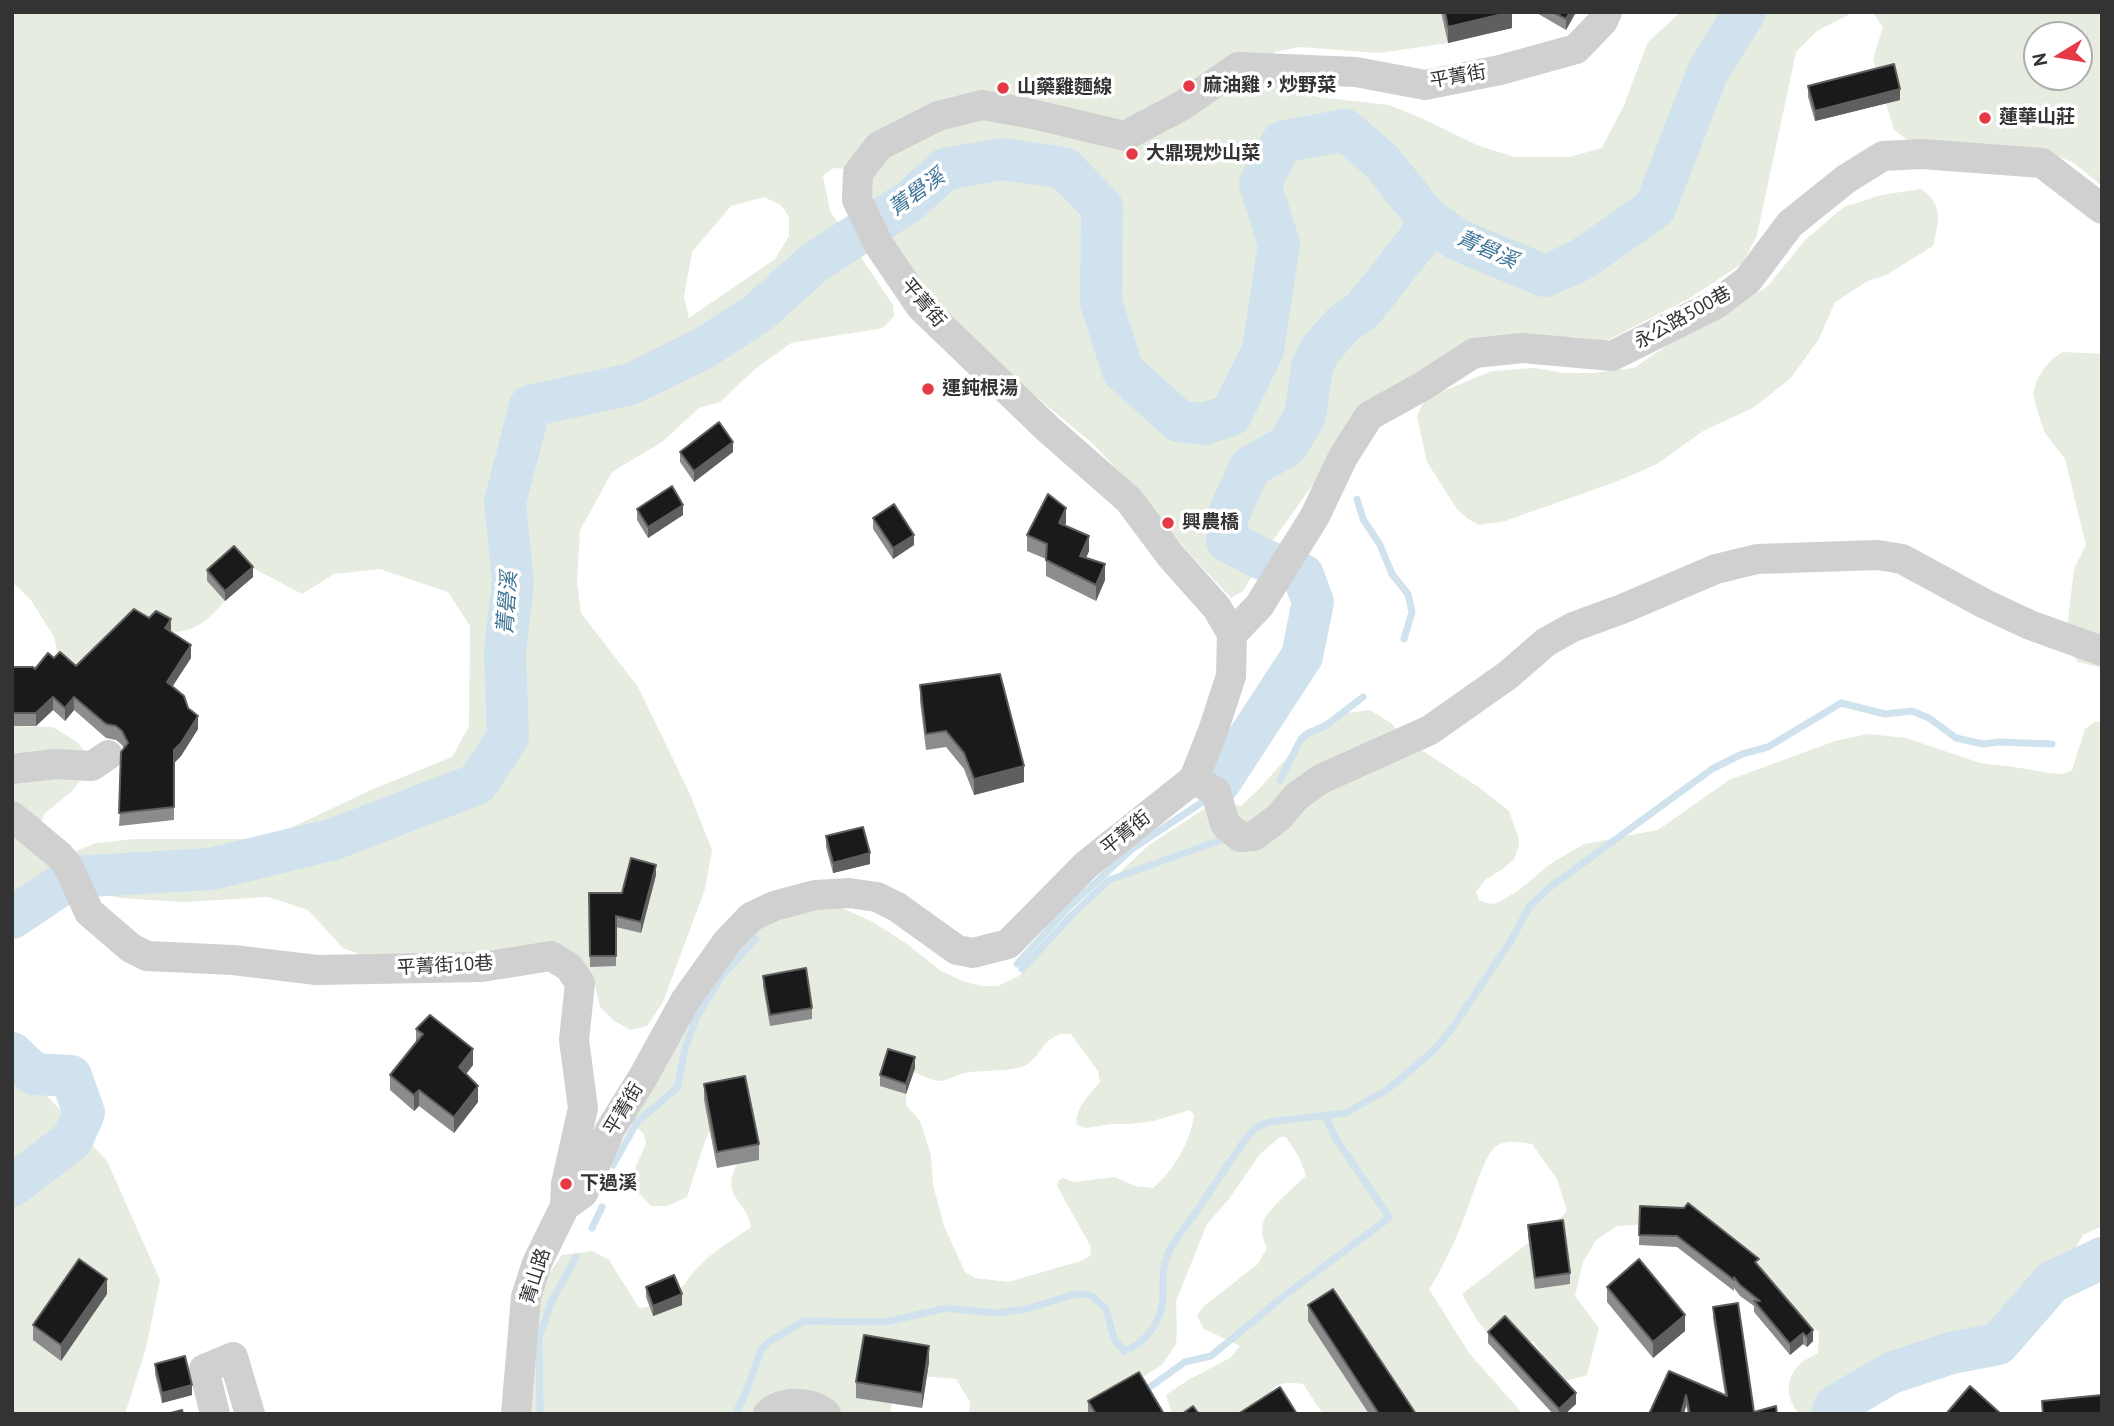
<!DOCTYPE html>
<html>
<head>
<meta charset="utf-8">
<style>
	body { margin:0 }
	#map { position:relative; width:2114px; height:1426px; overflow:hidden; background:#fff; font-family:"PT Sans",sans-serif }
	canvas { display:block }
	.frame { position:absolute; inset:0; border:14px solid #333; pointer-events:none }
	.north { position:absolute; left:2023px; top:21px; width:70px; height:70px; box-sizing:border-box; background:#fff; border:2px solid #adadad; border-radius:50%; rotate:259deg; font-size:19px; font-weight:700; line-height:28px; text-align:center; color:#333 }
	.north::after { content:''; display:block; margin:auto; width:24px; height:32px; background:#e63946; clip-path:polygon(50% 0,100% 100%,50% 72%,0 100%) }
</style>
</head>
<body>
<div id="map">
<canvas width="2114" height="1426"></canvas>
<div class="frame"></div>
<div class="north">N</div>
</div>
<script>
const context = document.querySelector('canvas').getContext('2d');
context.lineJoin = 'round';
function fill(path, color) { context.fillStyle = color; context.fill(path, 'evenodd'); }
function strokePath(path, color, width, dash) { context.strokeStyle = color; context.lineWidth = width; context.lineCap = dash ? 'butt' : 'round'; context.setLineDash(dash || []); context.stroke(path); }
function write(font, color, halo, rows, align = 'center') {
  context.font = font + ' "PT Sans","Noto Sans TC",sans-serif'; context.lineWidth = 7; context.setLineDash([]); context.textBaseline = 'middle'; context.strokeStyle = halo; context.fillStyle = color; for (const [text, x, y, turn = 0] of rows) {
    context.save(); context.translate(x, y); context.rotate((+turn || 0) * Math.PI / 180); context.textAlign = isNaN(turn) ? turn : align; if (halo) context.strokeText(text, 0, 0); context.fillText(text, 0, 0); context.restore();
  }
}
const green = new Path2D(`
	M12 12H1484L1448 43 1379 53 1299 47 1274 52V79L1317 97 1389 105 1421 118 1477 145 1514 157H1570L1602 148 1624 105 1648 42 1681 12H2102V186L2074 163 2039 148 1914 145 1894 130 1873 59 1883 27 1874 14 1852 13 1817 31 1796 52 1757 235 1743 263 1690 298 1606 341 1571 337 1475 344 1319 476 1274 539 1243 591 1231 598 1188 552 1130 483 1092 443 976 347 925 288 891 242 873 199 846 169 833 168 823 176 830 211 893 305 894 316 883 328 791 343 755 369 720 402 699 408 662 442 612 472 580 530 577 582 581 613 638 687 689 792 712 850 705 889 663 1002 647 1026 631 1030 614 1021 600 1007 593 977 562 945 501 953 377 961 343 948 308 910 268 897 183 902 120 898 62 884 12 908V726L53 727 77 742 86 754V773L72 791 44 814 41 824 69 854 96 843 134 839H255L278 834 371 790 452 757 469 726 470 626 448 592 380 569 334 574 302 594 251 567 207 581 225 601C208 619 197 632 171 632L83 672 60 665 54 637 31 600 12 582ZM2037 35H2079V77H2037ZM764 197 781 205 789 217V236L775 259 689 318 684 297 692 252 731 206Z
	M1921 189C1944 205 1939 221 1933 246L1886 275 1868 281 1835 302 1819 339 1790 379 1753 408 1703 431 1657 464 1618 481 1505 521 1479 525 1468 519 1457 509 1427 462 1417 417 1422 405 1429 397 1492 371 1534 368 1564 373H1593L1634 368 1685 333 1767 287 1805 240 1844 207 1881 195Z
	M2063 352 2102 354V668L2078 662 2071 654 2066 637 2074 569 2086 545 2065 459 2045 433 2039 416 2033 394 2037 380 2043 370 2053 358Z
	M1370 710 1391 723 1406 740 1480 788 1509 811 1518 836 1519 846 1514 859 1504 868 1485 880 1476 892 1479 900 1486 903 1495 904 1518 891 1550 864 1584 844 1658 830 1729 780 1835 741 1868 734 1906 738 1980 763 2014 767 2049 773 2063 774 2072 770 2085 729 2094 722H2102V1226L2083 1235 2066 1265 2039 1294 2002 1318 1933 1350 1903 1385 1880 1398 1863 1414H1799C1787 1399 1784 1382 1798 1366 1803 1360 1812 1357 1818 1353L1819 1332 1717 1249 1653 1224 1617 1226 1596 1240 1583 1262 1575 1296 1599 1328 1587 1375 1566 1381 1551 1367 1533 1341 1508 1358 1477 1320 1462 1294 1558 1220 1567 1211 1557 1179 1532 1144C1519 1142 1506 1139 1495 1147 1484 1155 1468 1210 1461 1226 1452 1248 1442 1269 1429 1289L1469 1353 1523 1414H1405L1308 1321 1369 1414H1323L1303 1384C1262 1379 1278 1395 1256 1414H1172L1166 1395 1188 1380 1230 1358 1240 1346 1204 1329 1197 1316 1204 1306 1258 1264 1267 1248C1263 1240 1260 1229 1264 1220 1268 1210 1297 1184 1306 1176L1299 1157 1286 1137H1280L1260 1154 1229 1199 1207 1224 1176 1301 1177 1330 1176 1344 1162 1365 1123 1389 1109 1414H969L970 1402 956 1379 897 1374 890 1414H840L768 1400 752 1414H530L537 1311 545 1279 562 1255 593 1251 609 1260 639 1308C684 1303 675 1289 702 1263 716 1249 735 1239 751 1227 749 1214 743 1208 736 1198 724 1181 739 1160 746 1145L718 1113 705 1141 687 1197 667 1206H651L638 1192 635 1179V1168L646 1144 644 1134 626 1118 731 941 789 910 840 907 873 922 907 944 941 971 963 981 981 986H998L1019 976 1073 916 1149 845 1216 801 1241 806 1259 789 1315 726 1340 714ZM1060 1034H1071L1098 1071 1100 1082C1090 1094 1074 1109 1077 1125L1086 1128 1111 1124H1130L1153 1121 1190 1110 1194 1115C1190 1143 1174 1170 1153 1188L1135 1186 1115 1177 1074 1182 1063 1178 1058 1181 1057 1186 1091 1247 1090 1256 1081 1261 1008 1282 975 1278 965 1272 944 1226 933 1185 931 1155 920 1121 906 1105V1094L913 1072C921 1075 931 1080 939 1081 947 1081 957 1074 965 1073 983 1069 1016 1073 1029 1063 1042 1053 1041 1042 1060 1034Z
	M12 1061 54 1103 107 1161 160 1280 146 1348 125 1414H12Z`);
const stream = new Path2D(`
	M1357 499 1363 519 1380 545 1392 574 1408 594 1412 612 1404 639
	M1280 780 1301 739 1308 733 1324 727 1363 697
	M1017 964 1068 908 1132 849 1204 801 1208 805
	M1022 969 1072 915 1109 880 1221 840 1218 833
	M1325 1116 1336 1139 1389 1217
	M613 1165 637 1122 677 1088 685 1049 696 1018 721 977 756 939
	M592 1228 602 1207
	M2101 1258 2102 1261
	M1143 1392 1185 1362 1211 1356 1280 1299 1385 1221
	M540 1414 539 1338 551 1303 576 1257
	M735 1414 745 1395 761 1350 770 1341 804 1321 886 1322 946 1308 996 1313 1026 1309 1072 1295 1085 1294 1093 1297 1106 1309 1114 1339 1124 1351C1146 1344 1162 1320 1163 1297 1164 1284 1161 1272 1166 1259 1172 1242 1184 1228 1195 1214 1212 1188 1229 1163 1247 1137L1257 1127 1269 1122 1346 1113 1388 1089 1432 1052 1451 1030 1510 942 1530 906 1549 888 1712 769 1742 754 1768 747 1841 703 1885 714 1912 711 1929 718 1956 738 1983 744 1999 742 2052 744`);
const river = new Path2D(`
	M1220 782 1302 656 1313 602 1303 575 1262 559 1227 541V518L1250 467 1287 446 1305 416 1312 367 1320 350 1343 324 1363 310 1419 239 1427 218
	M12 918 73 877 211 869 334 839 477 784 508 737 505 652 513 582 505 502 530 406 631 384 704 348 758 313 815 262 910 201 945 169 1002 159 1064 168 1102 207 1101 302 1123 371 1179 421 1204 424 1231 415 1263 350 1279 244 1260 184 1282 142 1345 130 1382 162 1427 218 1458 240 1545 276 1581 260 1655 208 1708 71 1745 12
	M12 1053 34 1074 71 1076 84 1113 72 1140 12 1186
	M1832 1414 1835 1406 1891 1373 1951 1353 1998 1344 2052 1282 2102 1258`);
const minor = new Path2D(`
	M1232 634 1259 606 1315 516 1343 457 1369 416 1423 386 1474 353 1523 348 1612 356 1716 304 1748 280 1790 224 1846 179 1883 156 1922 154 2042 163 2102 209
	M12 769 56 764 92 766 108 755
	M1194 779 1216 792 1225 824 1240 837 1254 836 1278 818 1297 796 1321 779 1430 730 1508 675 1546 642 1573 627 1622 609 1716 569 1757 559 1878 555 1902 559 1983 603 2030 625 2102 651
	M12 816 60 856 68 866 89 912 131 948 147 956 233 960 317 970 482 967 551 956 569 967 580 983 574 1040 583 1108 566 1184 565 1206
	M215 1414 204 1369 233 1357 250 1414
	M516 1414 526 1297 537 1263 565 1206 583 1193 610 1130 643 1077 685 1001 727 942 751 917 774 906 815 895 849 893 877 897 897 907 957 950 973 953 1008 944 1086 865 1194 779 1214 728 1231 676 1232 634 1217 608 1170 555 1129 500 1048 429 921 307 879 245 857 200 858 173 879 146 938 116 982 105 1028 113 1125 136 1183 105 1238 67 1356 72 1425 85 1500 70 1576 49 1603 21 1607 12
	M768 1414C782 1400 812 1401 826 1414`);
const wall = new Path2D(`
	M1441 12H1512V28L1448 43Z
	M1535 12H1576L1566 30Z
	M1808 86 1900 100 1815 121 1808 97Z
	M680 452H733L694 482 680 462Z
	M637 509 683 515 648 538 637 520Z
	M873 518 914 545 893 559 873 529Z
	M1066 523 1065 526 1089 551 1086 558 1105 580 1096 601 1046 576V559L1027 551V535Z
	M207 570 253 577 225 601 207 581Z
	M171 632 191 658 172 686 188 708 198 729 181 756 174 763V820L119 826 124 749 122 745 116 740 106 738 74 710 65 721 53 710 36 726H12V667L35 669 54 658 76 666Z
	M920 685 1024 782 974 795 964 769 946 747 926 750 920 701Z
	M826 836 870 864 833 873 826 847Z
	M656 875 641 933 616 927V966L590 967 589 893H622Z
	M763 976 812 1008V1019L770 1026 763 986Z
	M416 1029 473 1065 466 1074 478 1102 454 1133 419 1106 414 1111 390 1090V1075L416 1044Z
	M915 1068 906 1094 880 1086V1075Z
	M704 1084 759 1144V1160L717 1168 704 1100Z
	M1640 1206 1759 1267 1813 1341 1807 1347 1803 1344 1790 1355 1754 1312V1306L1740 1296 1734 1288V1291L1677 1247 1639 1245Z
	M1528 1225 1570 1273V1284L1535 1289 1528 1236Z
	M646 1287 682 1305 653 1316 646 1297Z
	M1607 1287 1685 1331 1653 1358 1607 1302Z
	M107 1294 61 1361 33 1340V1325Z
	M1308 1305 1416 1414H1369L1308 1321Z
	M1713 1307 1754 1412 1777 1414H1688L1686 1406 1669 1371 1725 1395 1713 1318Z
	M1488 1332 1576 1404 1565 1414H1553L1488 1343Z
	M929 1362 922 1408 856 1398V1382Z
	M155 1364 192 1395 162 1403 155 1374Z
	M1088 1401 1164 1414H1088Z`);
const shadedWall = new Path2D(`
	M1512 12V28L1448 43V27Z
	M1570 12H1576L1566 30V19Z
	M1900 89V100L1815 121V111Z
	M733 442V452L694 482V471Z
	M683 505V515L648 538V527Z
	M1066 508V523L1059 539V523Z
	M914 535V545L893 559V548Z
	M1089 536V551L1080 571V556Z
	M1105 564V580L1096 601V585Z
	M253 567V577L225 601V591Z
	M171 619V633L165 628Z
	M191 645V658L167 695V682Z
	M53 697V710L36 726V713Z
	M74 697V710L65 721V708Z
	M198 716V729L181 756 174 763V750Z
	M1024 766V782L974 795V779Z
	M870 853V864L833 873V863Z
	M656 865V875L641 933V922Z
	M473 1049V1065L459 1083V1067Z
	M915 1057V1068L906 1094V1084Z
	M478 1086V1102L454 1133V1117Z
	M419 1090V1106L414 1111V1095Z
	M107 1279V1294L61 1361V1345Z
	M682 1294V1305L653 1316V1306Z
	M1685 1315V1331L1653 1358V1342Z
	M1813 1330V1341L1807 1347V1337Z
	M1803 1333V1344L1790 1355V1344Z
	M929 1346V1362L922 1408V1393Z
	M192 1385V1395L162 1403V1393Z
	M1576 1393V1404L1565 1414H1559V1409Z
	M1686 1395V1406L1684 1414H1681Z`);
const building = new Path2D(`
	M1445 12H1511L1448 27Z
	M1553 12H1570L1566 19Z
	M1894 64 1900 89 1815 111 1808 86Z
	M719 422 733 442 694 471 680 452Z
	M672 486 683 505 648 527 637 509Z
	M1048 494 1066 508 1059 523 1089 536 1080 556 1105 564 1096 585 1046 560 1047 544 1027 535Z
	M894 504 914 535 893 548 873 518Z
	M234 546 253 567 225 591 207 570Z
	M134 609 149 618 156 611 171 619 165 628 191 645 167 682 184 696 188 708 198 716 181 743 174 750V807L119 813 121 752 128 743 122 731 116 726 106 724 74 697 65 708 53 697 36 713H12V667H33L35 669 48 653 54 658 60 652 76 666Z
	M1000 674 1024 766 974 779 964 753 946 731 926 734 920 685Z
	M863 827 870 853 833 863 826 836Z
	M631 858 656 865 641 922 616 916V956H590L589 893H622Z
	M806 968 812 1008 770 1015 763 976Z
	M430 1015 473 1049 459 1067 478 1086 454 1117 419 1090 414 1095 390 1075 423 1034 416 1029Z
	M888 1049 915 1057 906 1084 880 1075Z
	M745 1076 759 1144 717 1152 704 1084Z
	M1688 1203 1759 1259 1755 1262 1813 1330 1807 1337 1803 1333 1790 1344 1754 1301H1760L1740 1285 1734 1277V1280L1677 1236 1639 1235 1640 1206 1684 1208Z
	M1563 1220 1570 1273 1535 1278 1528 1225Z
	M79 1259 107 1279 61 1345 33 1325Z
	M1639 1259 1685 1315 1653 1342 1607 1287Z
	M674 1275 682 1294 653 1306 646 1287Z
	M1333 1289 1416 1414H1379L1308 1305Z
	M1738 1303 1754 1412 1776 1406 1777 1414H1690L1686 1395 1681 1414H1649L1669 1371 1727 1396 1713 1307Z
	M1505 1316 1576 1393 1559 1409 1488 1332Z
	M864 1335 929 1346 922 1393 856 1382Z
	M185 1356 192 1385 162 1393 155 1364Z
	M1139 1372 1164 1414H1096L1088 1401Z
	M1970 1386 2001 1414H1946Z
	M1280 1387 1297 1414H1238Z
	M2102 1395V1414H2043L2042 1401Z
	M1193 1406 1199 1414H1182Z
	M182 1410 183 1414H167Z`);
const markers = [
	[1189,86,7,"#e63946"],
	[1003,88,7,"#e63946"],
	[1985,118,7,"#e63946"],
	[1132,154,7,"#e63946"],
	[928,389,7,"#e63946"],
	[1168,523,7,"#e63946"],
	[566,1184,7,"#e63946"]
];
const streetNames = [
	["平菁街",1458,77,-10],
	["平菁街",923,303,50],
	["永公路500巷",1683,318,-29],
	["平菁街",1126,833,-39],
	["平菁街10巷",445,966,-3],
	["平菁街",624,1109,-59],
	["菁山路",536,1276,-72]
];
const poiNames = [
	["麻油雞，炒野菜",1203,86],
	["山藥雞麵線",1017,88],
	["蓮華山莊",1999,118],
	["大鼎現炒山菜",1146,154],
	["運鈍根湯",942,389],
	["興農橋",1182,523],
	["下過溪",580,1184]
];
const waterNames = [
	["菁礐溪",917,193,-36],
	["菁礐溪",1487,250,24],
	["菁礐溪",508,603,-86]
];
fill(green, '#e6ecdf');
strokePath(stream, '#cfe2ee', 7);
strokePath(river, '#cfe2ee', 42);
strokePath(minor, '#d0d0d0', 30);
fill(wall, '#8c8c8c');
fill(shadedWall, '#5f5f5f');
fill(building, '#1a1a1a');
strokePath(building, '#5f5f5f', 2);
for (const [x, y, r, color] of markers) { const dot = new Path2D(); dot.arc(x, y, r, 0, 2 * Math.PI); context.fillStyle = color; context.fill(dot); strokePath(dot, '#fff', 2.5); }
write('19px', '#333', '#fff', streetNames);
write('bold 19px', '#333', '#fff', poiNames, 'left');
write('italic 21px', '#3f7597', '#fff', waterNames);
</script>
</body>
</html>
